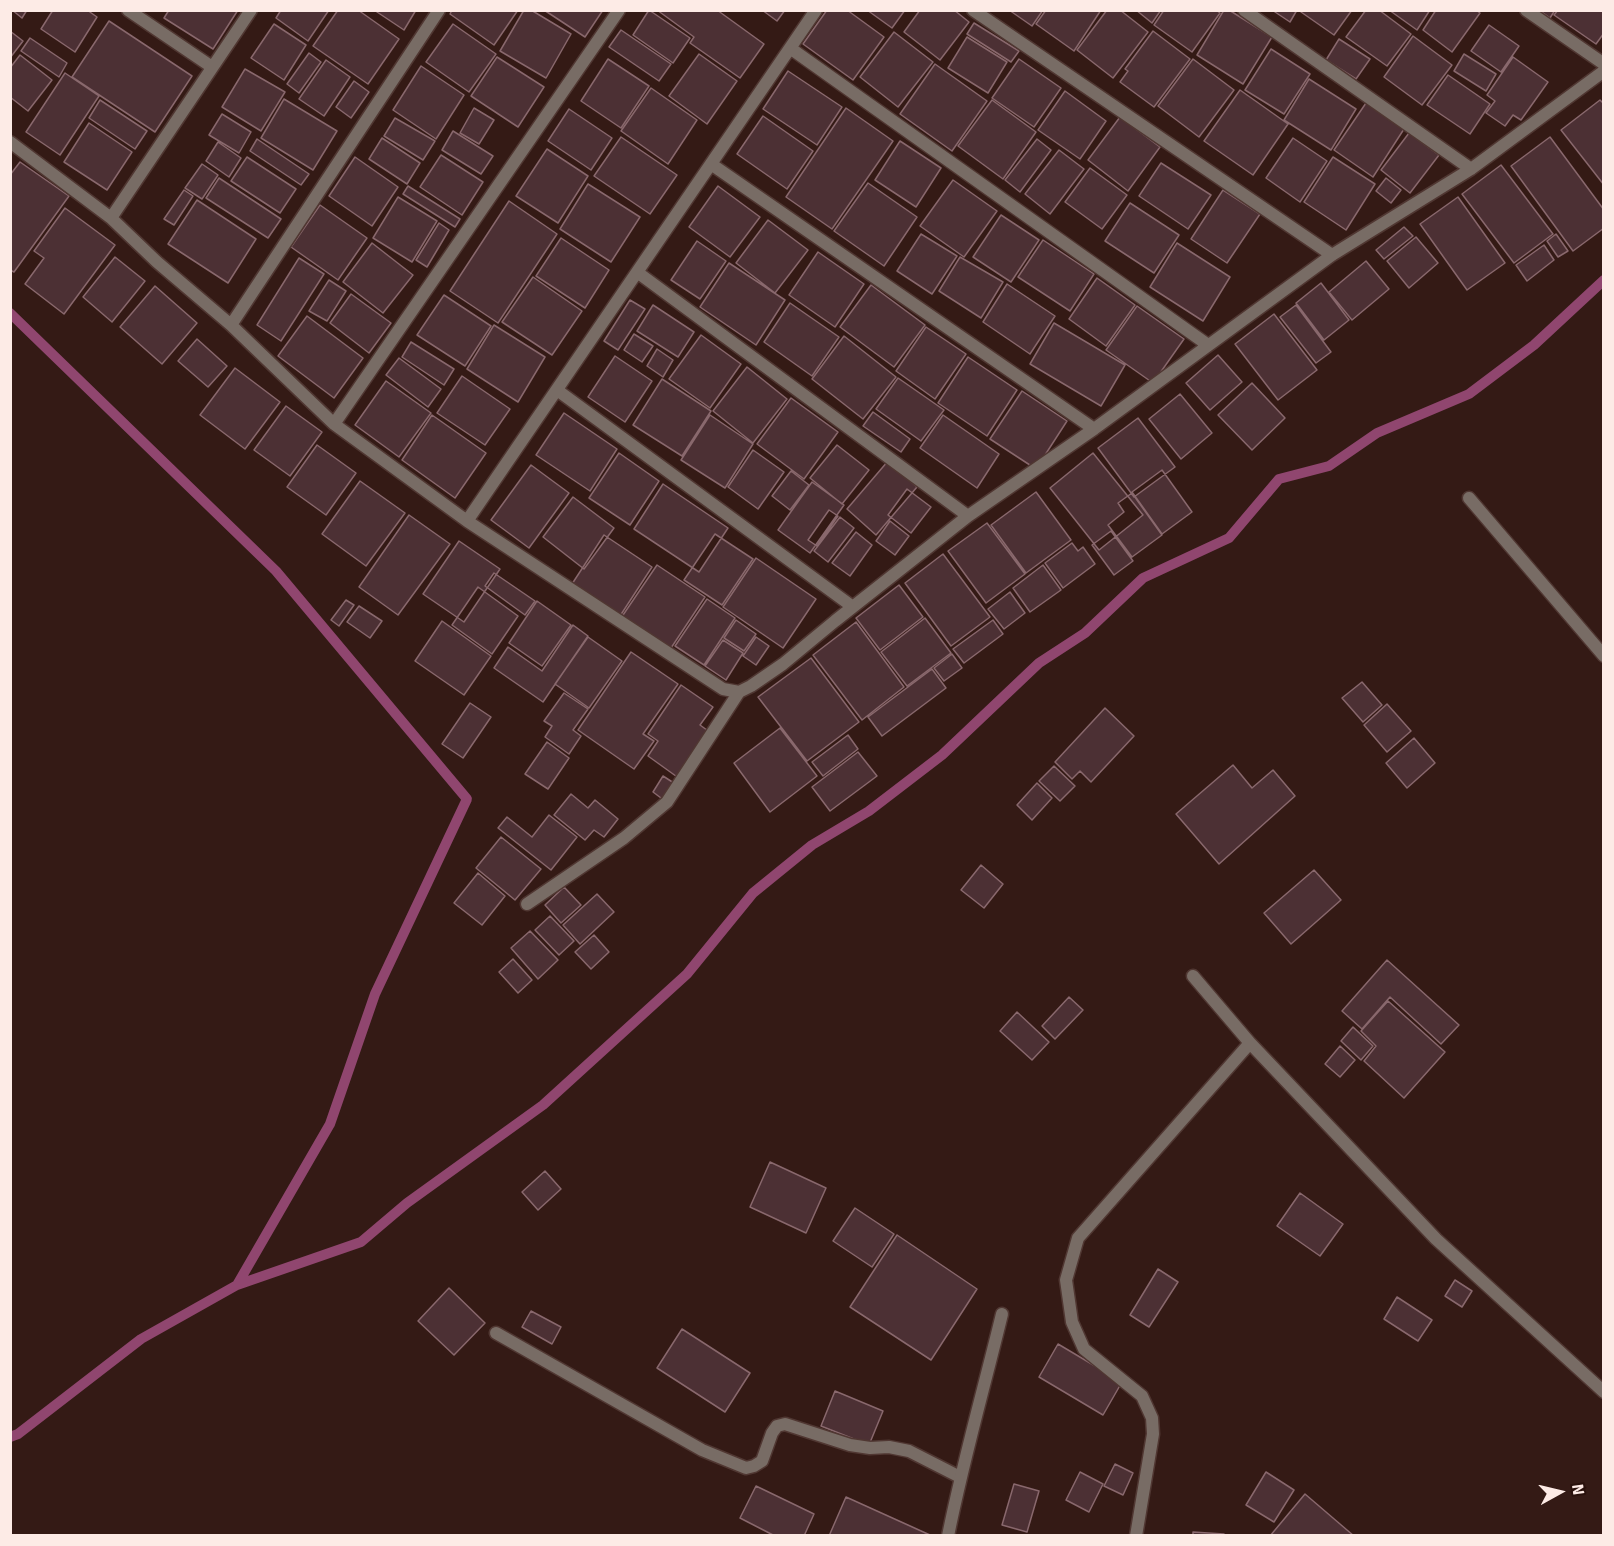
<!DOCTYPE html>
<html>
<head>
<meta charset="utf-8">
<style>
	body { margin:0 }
	#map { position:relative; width:1614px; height:1546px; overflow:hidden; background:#341a15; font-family:Signika,sans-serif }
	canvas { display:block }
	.frame { position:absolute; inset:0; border:12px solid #fdebe6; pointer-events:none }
	.north { position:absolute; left:1530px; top:1462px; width:60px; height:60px; -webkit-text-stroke:4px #29110c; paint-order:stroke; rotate:82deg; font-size:16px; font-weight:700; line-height:24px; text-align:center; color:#fdebe6 }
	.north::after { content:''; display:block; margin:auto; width:21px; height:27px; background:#fdebe6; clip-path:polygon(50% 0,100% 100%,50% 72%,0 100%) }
</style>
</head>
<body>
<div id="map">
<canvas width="1614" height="1546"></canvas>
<div class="frame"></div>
<div class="north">N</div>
</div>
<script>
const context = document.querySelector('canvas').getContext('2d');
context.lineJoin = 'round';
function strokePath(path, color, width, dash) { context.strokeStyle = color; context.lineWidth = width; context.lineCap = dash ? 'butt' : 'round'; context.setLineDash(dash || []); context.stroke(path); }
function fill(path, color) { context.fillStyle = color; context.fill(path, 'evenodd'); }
const stream = new Path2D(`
	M10 313 276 571 467 799 375 994 330 1124 237 1285
	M10 1437 18 1434 141 1339 237 1285 361 1242 407 1203 543 1105 687 974 753 893 812 845 869 811 942 755 1039 663 1085 633 1143 578 1229 538 1279 479 1329 466 1377 433 1469 394 1534 345 1604 280`);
const building = new Path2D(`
	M12 10H27L22 18Z
	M53 10H87L97 17 75 52 41 29Z
	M169 10H238L213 49 164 18Z
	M281 10H329L308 41 276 18Z
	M338 10H358L399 39 368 84 313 46Z
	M374 10H416L404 30Z
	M452 10H518L494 45 450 14Z
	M524 10H531L571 34 546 78 500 51Z
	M544 10H603L585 37Z
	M649 10 690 38 673 63 633 35Z
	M657 10H717L764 44 740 78 690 43 694 37Z
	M762 10H785L777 21Z
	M827 10H847L884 37 853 80 803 44Z
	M867 10H905L892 28Z
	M920 10H954L969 22 940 60 904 32Z
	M1009 10H1043L1032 26Z
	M1046 10H1101L1074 51 1036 24Z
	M1107 10H1120L1148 32 1113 78 1077 50Z
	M1136 10H1161L1152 23Z
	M1164 10H1216L1220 13 1192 52 1154 25Z
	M1224 10H1229L1272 37 1243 84 1197 55Z
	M1272 10H1297L1290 22Z
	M1302 10H1352L1334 35 1301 12Z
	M1366 10H1379L1411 34 1387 66 1346 37Z
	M1389 10H1430L1417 30Z
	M1436 10H1476L1480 13 1452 52 1423 30Z
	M1539 10H1555L1550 18Z
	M1558 10H1604V33L1596 44 1554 15Z
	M109 21 192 76 155 132 72 77Z
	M974 23 1019 51 1011 62 967 34Z
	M274 24 306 45 284 80 251 58Z
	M453 24 496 54 469 92 426 62Z
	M1489 25 1519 46 1501 72 1471 51Z
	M621 30 671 64 659 81 609 47Z
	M10 31 23 41 10 58Z
	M1153 31 1190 59 1154 107 1120 82 1128 71 1125 69Z
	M894 32 933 62 898 107 860 77Z
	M1413 36 1452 65 1422 105 1384 77Z
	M967 37 1007 62 988 93 948 68Z
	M30 38 67 63 59 77 21 51Z
	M1339 39 1370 59 1356 79 1326 60Z
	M1271 49 1310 74 1284 114 1245 90Z
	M309 53 321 62 299 93 287 84Z
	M699 54 737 81 707 124 669 96Z
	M1464 54 1496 74 1486 91 1454 71Z
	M20 55 52 80 28 111 10 97V68Z
	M497 57 544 87 518 127 471 96Z
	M1513 57 1548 82 1521 120 1513 115 1505 126 1486 113 1495 101 1487 95Z
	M608 59 649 86 621 128 581 101Z
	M1019 59 1061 88 1034 127 992 98Z
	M1193 59 1234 90 1199 137 1158 106Z
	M326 60 350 77 324 116 299 99Z
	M935 64 987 101 952 151 900 114Z
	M421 66 464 95 436 139 393 110Z
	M245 69 285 92 261 131 222 107Z
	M788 71 842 107 817 145 763 109Z
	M65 73 99 96 60 155 26 132Z
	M1448 75 1490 104 1470 134 1427 105Z
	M1309 79 1356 109 1331 150 1284 120Z
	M354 81 369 92 351 118 336 107Z
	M651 88 697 120 668 164 621 131Z
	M1240 90 1288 124 1253 175 1204 141Z
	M1065 91 1106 121 1080 159 1038 130Z
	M284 99 337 131 313 170 261 138Z
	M100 100 147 131 135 149 89 118Z
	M992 100 1036 132 1003 179 958 146Z
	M1600 100 1604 104V185L1561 130Z
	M1366 103 1404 129 1373 177 1334 150Z
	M474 108 494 120 479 144 460 133Z
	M846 108 893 141 832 229 786 197Z
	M569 109 612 138 591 170 548 141Z
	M222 114 251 132 239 153 209 135Z
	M763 116 813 151 787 189 737 154Z
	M1120 117 1160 147 1128 191 1088 160Z
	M395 118 435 141 423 160 384 136Z
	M89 123 132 152 107 190 64 162Z
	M453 131 493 156 481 174 442 150Z
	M1409 133 1439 155 1410 193 1381 170Z
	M621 137 677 175 650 214 594 176Z
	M1550 137 1604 210V228L1573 251 1511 166Z
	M382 138 420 163 407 184 369 159Z
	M1293 138 1327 161 1300 202 1266 178Z
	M257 139 309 174 301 185 250 151Z
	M1037 139 1051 150 1020 192 1005 180Z
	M900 141 941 168 916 207 875 180Z
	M218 142 241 158 229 177 206 161Z
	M547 149 588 176 558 223 516 196Z
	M1059 150 1084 169 1050 214 1025 194Z
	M441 155 483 182 462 215 420 187Z
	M247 157 296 189 280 213 231 181Z
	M355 157 398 187 372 226 329 196Z
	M1333 157 1375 184 1346 230 1304 202Z
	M20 162 69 196 14 272 10 270V175Z
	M1161 163 1211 195 1188 229 1139 196Z
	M202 164 218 175 202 199 185 188Z
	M1501 165 1553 234 1514 263 1462 194Z
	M1090 168 1127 195 1102 229 1065 202Z
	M219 178 281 219 268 238 206 198Z
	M1386 178 1401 190 1391 203 1376 191Z
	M953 180 997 211 964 257 920 226Z
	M868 183 917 217 884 266 834 231Z
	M588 184 640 217 611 262 560 229Z
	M408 186 460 219 455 227 403 194Z
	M718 186 760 217 730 257 689 227Z
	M184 190 193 196 174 225 164 219Z
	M1223 190 1260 214 1227 263 1191 239Z
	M398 197 437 221 412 262 373 238Z
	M1458 197 1505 263 1467 290 1420 224Z
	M197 200 256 239 228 283 168 244Z
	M509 201 557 234 498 323 450 291Z
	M1130 203 1179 235 1154 273 1105 241Z
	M320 205 367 238 338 280 291 247Z
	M65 208 115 245 64 314 25 284 44 258 34 251Z
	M1001 215 1039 240 1011 282 973 257Z
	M768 220 808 250 775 293 736 263Z
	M439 223 449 230 427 267 416 260Z
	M1404 227 1413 236 1384 259 1376 250Z
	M921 234 957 256 932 294 897 271Z
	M1556 234 1568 251 1558 257 1547 241Z
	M1416 237 1438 263 1409 288 1387 261Z
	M561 238 609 270 585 308 536 276Z
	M1043 240 1094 274 1070 311 1018 277Z
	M697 241 726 261 700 299 671 280Z
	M372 243 413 275 383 313 343 282Z
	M1177 243 1230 277 1203 321 1150 287Z
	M1544 245 1554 260 1527 281 1516 265Z
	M818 252 864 284 835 327 789 295Z
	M115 257 145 281 112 322 83 297Z
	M960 257 1003 282 981 318 939 291Z
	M299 258 324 274 281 341 257 325Z
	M1366 261 1389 289 1352 320 1329 292Z
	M729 263 785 300 756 345 700 307Z
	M533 277 582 311 552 355 502 322Z
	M1097 278 1135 305 1106 346 1069 319Z
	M329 280 346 291 327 321 309 311Z
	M1321 283 1349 320 1324 340 1296 303Z
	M1007 284 1055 316 1030 354 983 322Z
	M871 285 925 325 894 367 840 327Z
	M155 286 197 323 162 364 120 327Z
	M351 294 391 323 369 353 330 323Z
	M444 295 491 326 465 366 417 335Z
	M630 300 645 309 618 350 604 341Z
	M790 303 839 337 812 376 764 342Z
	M653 305 694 332 678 357 637 331Z
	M1296 305 1331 352 1316 363 1280 317Z
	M1137 306 1184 339 1153 383 1106 350Z
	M1274 314 1317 370 1278 400 1235 344Z
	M307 316 363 358 334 398 278 356Z
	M1054 323 1125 365 1101 406 1030 364Z
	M494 325 545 357 518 402 467 369Z
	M926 327 966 354 935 399 896 371Z
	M634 334 653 346 642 362 624 350Z
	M701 335 741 364 710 408 669 379Z
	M844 336 896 377 863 419 812 379Z
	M197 339 227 366 208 387 178 361Z
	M411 342 454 369 444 385 402 357Z
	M657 349 673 360 663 377 647 366Z
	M1218 355 1242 382 1210 410 1186 383Z
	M615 356 652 381 625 422 588 397Z
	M968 357 1017 390 987 436 938 403Z
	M399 358 441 389 428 407 386 375Z
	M747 367 787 399 753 443 713 411Z
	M235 368 280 402 245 449 200 415Z
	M462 376 510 409 485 445 437 413Z
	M898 378 944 410 921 441 876 409Z
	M662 379 711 411 682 456 633 425Z
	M386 381 431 413 399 457 355 425Z
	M1252 383 1285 418 1252 450 1218 415Z
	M1022 391 1067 421 1036 469 990 439Z
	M1180 394 1212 433 1181 459 1149 419Z
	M791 398 838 432 804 479 757 444Z
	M286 406 322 432 290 476 254 450Z
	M873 412 910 439 901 452 863 426Z
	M564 413 617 449 590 491 536 455Z
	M432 415 486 453 455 498 402 460Z
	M710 415 753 444 725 488 681 460Z
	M943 415 999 454 977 488 920 448Z
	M1138 418 1175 467 1134 497 1098 448Z
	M317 445 356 473 326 515 287 487Z
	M837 445 869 470 842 504 810 478Z
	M753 450 784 472 758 509 728 487Z
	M619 453 659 481 630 525 589 498Z
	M1093 453 1143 515 1099 550 1050 488Z
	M888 461 917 487 876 535 847 509Z
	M531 465 569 493 529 548 491 520Z
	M1162 470 1192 512 1162 534 1132 492Z
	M791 471 809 485 790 510 772 496Z
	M360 481 405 513 366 566 322 534Z
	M812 482 844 505 810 553 778 530Z
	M663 484 728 528 699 572 634 529Z
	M907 489 931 507 911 533 888 515Z
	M1036 492 1071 540 1026 573 991 525Z
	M1132 493 1162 535 1132 557 1108 525 1124 512 1118 503Z
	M573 497 614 528 584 569 543 537Z
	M829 510 838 516 817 546 808 540Z
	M409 515 450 544 398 615 359 587Z
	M840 517 854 528 828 562 814 551Z
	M890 521 909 536 895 555 876 541Z
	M987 523 1025 574 986 603 948 551Z
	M1111 531 1133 561 1114 575 1092 545Z
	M856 532 872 545 850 576 832 563Z
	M715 534 753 559 722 605 684 580Z
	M604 535 652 567 620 616 572 584Z
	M459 541 500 569 464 622 423 594Z
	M1072 543 1078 551 1083 547 1095 564 1063 588 1045 563Z
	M943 554 990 617 951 646 905 583Z
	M756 558 816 599 783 648 723 607Z
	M657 565 705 597 669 651 621 618Z
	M1043 565 1061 590 1030 612 1013 588Z
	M494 573 535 601 525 615 485 586Z
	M899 585 923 617 880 650 856 618Z
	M478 587 518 616 492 654 452 625Z
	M1010 592 1025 613 1004 629 988 609Z
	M707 599 735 618 704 665 675 646Z
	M346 600 354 605 339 626 331 620Z
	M537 601 571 625 542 666 509 643Z
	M359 606 382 621 370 638 347 622Z
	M925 618 951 653 907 686 881 652Z
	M736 620 756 634 744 651 724 638Z
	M993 620 1003 634 964 663 953 649Z
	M442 621 491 656 464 695 415 661Z
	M856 622 904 687 862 720 813 655Z
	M573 625 588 636 543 702 494 668 508 647 542 671Z
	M588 637 622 661 589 708 555 684Z
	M756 637 769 646 756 665 743 656Z
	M723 640 743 653 726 680 705 666Z
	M631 652 678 684 643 734 654 741 634 769 578 730Z
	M952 654 962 668 944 681 934 668Z
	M811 658 859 722 807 761 758 697Z
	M932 669 946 688 882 736 868 717Z
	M1362 682 1382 705 1363 722 1342 698Z
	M681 685 713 707 700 725 711 733 680 779 648 756 658 741 648 734Z
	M564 693 588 709 573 730 581 736 569 754 545 737 552 726 544 721Z
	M470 703 491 717 463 758 442 744Z
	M1387 704 1411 731 1387 752 1364 725Z
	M1105 708 1134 736 1091 782 1080 771 1072 779 1055 762Z
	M780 728 817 776 770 812 734 763Z
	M848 735 858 749 823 776 812 762Z
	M1414 738 1435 763 1407 788 1386 763Z
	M547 742 569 758 548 789 525 774Z
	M858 752 877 776 830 811 812 787Z
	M1233 765 1252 788 1273 770 1295 796 1219 864 1176 814Z
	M1054 766 1075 786 1060 801 1039 781Z
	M663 776 677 785 665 801 653 792Z
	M1037 783 1052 798 1032 820 1017 805Z
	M571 794 588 808 595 800 618 819 604 837 594 830 585 840 554 815Z
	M549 815 577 837 551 870 498 828 507 817 532 837Z
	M501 837 541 869 515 900 476 868Z
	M981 865 1003 884 984 908 961 890Z
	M1314 870 1341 900 1291 944 1264 913Z
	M478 873 505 896 482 925 454 903Z
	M564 887 581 905 561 923 545 905Z
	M597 894 614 912 580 944 563 925Z
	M550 916 574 941 559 955 535 930Z
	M530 931 558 960 538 979 511 948Z
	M594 935 609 952 591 969 575 952Z
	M513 959 532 980 518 993 499 972Z
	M1387 960 1459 1025 1441 1044 1390 997 1362 1029 1342 1011Z
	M1069 997 1083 1010 1055 1039 1042 1026Z
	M1388 1001 1445 1052 1404 1098 1364 1061 1376 1046 1361 1031Z
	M1017 1012 1049 1042 1032 1060 1000 1031Z
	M1353 1027 1373 1046 1361 1060 1341 1041Z
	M1340 1046 1355 1060 1340 1077 1325 1064Z
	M770 1162 826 1188 806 1233 750 1207Z
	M545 1171 561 1189 538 1210 522 1192Z
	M1300 1193 1343 1224 1320 1256 1277 1226Z
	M855 1208 894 1234 872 1267 833 1241Z
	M897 1235 977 1289 931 1360 850 1307Z
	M1158 1269 1178 1282 1149 1327 1130 1315Z
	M1455 1280 1472 1291 1462 1307 1445 1296Z
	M449 1288 485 1323 454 1355 418 1321Z
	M1397 1297 1432 1320 1418 1341 1384 1319Z
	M531 1311 561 1327 552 1344 522 1327Z
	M682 1329 750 1373 725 1412 657 1368Z
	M1058 1344 1122 1382 1103 1415 1039 1377Z
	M835 1391 883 1411 869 1445 821 1426Z
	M1115 1464 1133 1473 1123 1495 1104 1486Z
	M1080 1472 1103 1484 1089 1512 1066 1500Z
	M1266 1472 1294 1490 1274 1522 1246 1505Z
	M1014 1484 1039 1491 1027 1532 1002 1525Z
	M756 1486 814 1514 804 1536H775L740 1518Z
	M1305 1494 1354 1536H1270Z
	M846 1497 930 1535V1536H829Z
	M1193 1532 1224 1534V1536H1193Z`);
const lane = new Path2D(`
	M1193 976 1250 1043 1436 1239 1604 1392
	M496 1333 702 1450 746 1468 754 1466 762 1461 772 1433 777 1426 785 1424 850 1445 870 1448 889 1447 909 1451 960 1477
	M1136 1536 1153 1434 1152 1418 1142 1396 1084 1349 1072 1322 1066 1280 1078 1238 1250 1043`);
const street = new Path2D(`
	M128 10 212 67
	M973 10 1332 255
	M1244 10 1471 169
	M1526 10 1604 64
	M790 48 1208 345
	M10 142 111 218 157 262 231 325 334 424 467 521 723 689 739 692 751 686 783 664 835 621 968 516 1094 429 1332 255 1471 169 1604 71
	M711 164 1094 429
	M111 218 251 10
	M637 272 968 516
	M231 325 439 10
	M557 390 853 607
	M334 424 619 10
	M1469 498 1604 656
	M467 521 816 10
	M527 904 624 838 667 802 739 692
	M948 1536C963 1461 984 1388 1002 1314`);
strokePath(stream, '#90466f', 10);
fill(building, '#4c3034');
strokePath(building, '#89686d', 1.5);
strokePath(lane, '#503732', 15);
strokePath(street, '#503732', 15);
strokePath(lane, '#786c65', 12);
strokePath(street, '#786c65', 12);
</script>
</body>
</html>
